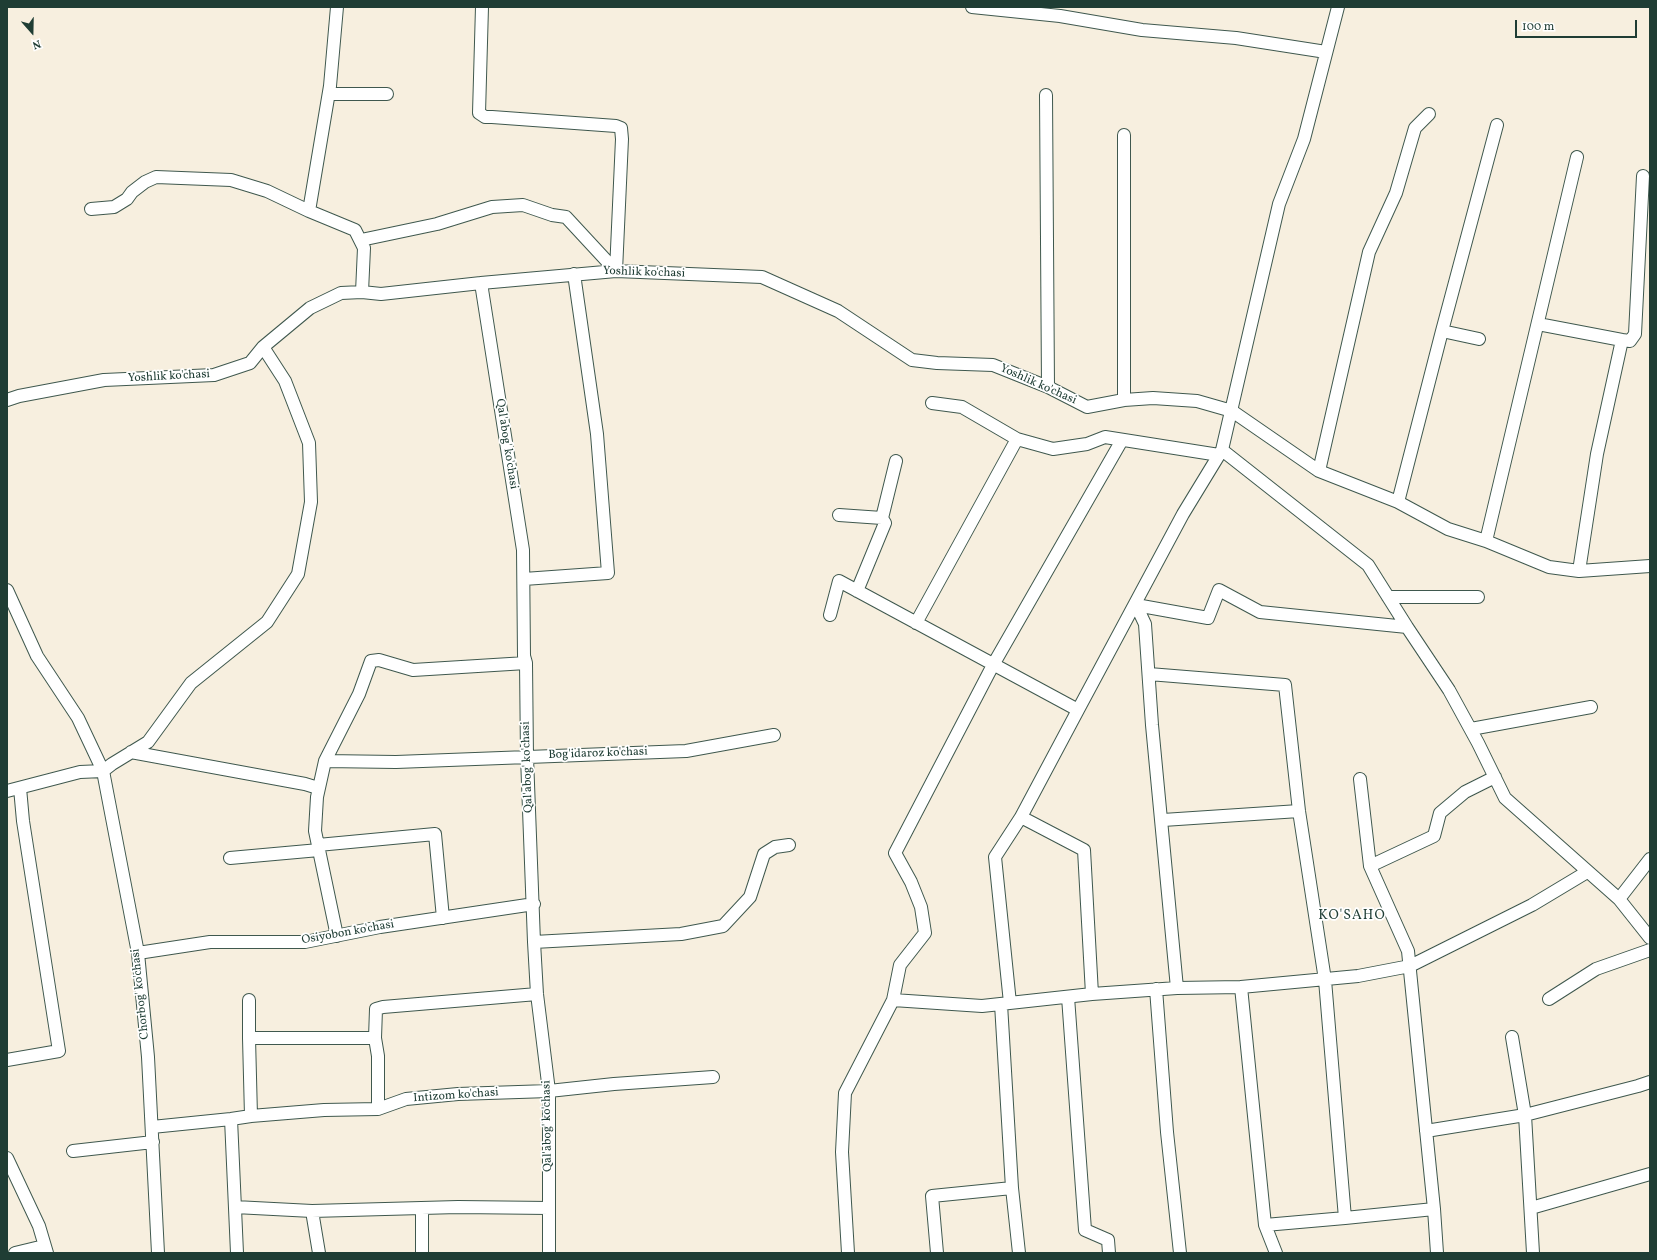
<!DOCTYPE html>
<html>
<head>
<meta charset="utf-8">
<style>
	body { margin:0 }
	#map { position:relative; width:1657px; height:1260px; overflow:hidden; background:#f7efdf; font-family:Vollkorn,serif }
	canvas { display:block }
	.frame { position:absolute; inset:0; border:8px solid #1f3d34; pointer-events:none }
	.north { position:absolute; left:12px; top:12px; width:40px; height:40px; -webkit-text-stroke:3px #fff; paint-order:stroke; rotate:160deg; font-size:11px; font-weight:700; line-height:16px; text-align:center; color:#1f3d34 }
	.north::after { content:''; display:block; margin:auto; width:14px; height:18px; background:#1f3d34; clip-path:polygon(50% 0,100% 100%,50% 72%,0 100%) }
	.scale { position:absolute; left:1515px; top:20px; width:122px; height:18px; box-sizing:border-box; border:2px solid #1f3d34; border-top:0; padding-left:5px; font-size:12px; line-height:14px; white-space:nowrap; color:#1f3d34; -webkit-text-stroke:3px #fff; paint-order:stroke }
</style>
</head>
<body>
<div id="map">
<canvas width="1657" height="1260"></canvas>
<div class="frame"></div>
<div class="north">N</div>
<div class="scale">100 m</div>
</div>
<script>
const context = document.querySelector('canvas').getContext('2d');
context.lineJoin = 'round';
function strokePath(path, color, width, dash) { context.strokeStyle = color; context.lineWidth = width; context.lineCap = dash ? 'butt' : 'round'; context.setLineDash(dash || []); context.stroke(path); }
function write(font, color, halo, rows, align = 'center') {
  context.font = font + ' Vollkorn,serif'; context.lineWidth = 3.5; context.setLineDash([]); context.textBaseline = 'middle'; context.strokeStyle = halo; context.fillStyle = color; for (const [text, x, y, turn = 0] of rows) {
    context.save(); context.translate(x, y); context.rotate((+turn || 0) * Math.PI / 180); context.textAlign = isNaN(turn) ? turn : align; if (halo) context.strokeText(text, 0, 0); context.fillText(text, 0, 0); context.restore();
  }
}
const minor = new Path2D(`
	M972 7 1060 16 1142 30 1236 38 1326 52
	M329 94H387
	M1046 95 1048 387
	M1124 135V400
	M91 209 114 207 127 199 132 192 145 182 156 177 231 180 267 191 309 211 355 230 364 248 362 292
	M309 211 330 86 337 7
	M361 240 437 224 492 207 523 205 552 215 566 217 616 271 622 139 621 128 616 126 492 117H485L479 113 482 7
	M481 283 523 550 524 656 526 663 527 757 534 942 537 994 549 1091V1253
	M1538 324 1622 340 1597 454 1579 571
	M1442 331 1497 125
	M1622 340 1630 341 1635 334 1643 176
	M7 400 19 396 104 380 214 375 250 363 263 347 310 308 341 293 362 292 381 294 481 283 616 271 762 277 838 311 912 360 937 363 993 365 1048 387 1087 407 1124 400 1153 398 1197 401 1232 411 1319 471 1398 502 1448 529 1486 541 1549 567 1579 571 1650 566
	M1017 439 1053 449 1087 444 1105 437 1219 455
	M1222 450 1368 565 1407 627 1449 690 1478 743 1505 798 1619 899 1650 938
	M1319 471 1369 252 1396 193 1415 128 1429 114
	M1398 502 1442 331 1479 339
	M839 515 882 518 885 523 857 591
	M882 518 896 461
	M1486 541 1577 157
	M524 579 608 573 597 434 574 274
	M7 590 37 656 78 718 103 771 80 772 7 791
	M1388 597H1478
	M1136 605 1145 624 1152 725 1177 988
	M1136 605 1208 618 1219 590 1260 612 1407 627
	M830 615 839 581 1078 710 1183 514 1222 450 1279 204 1304 139 1338 7
	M916 623 1017 439 962 407 932 403
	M1149 674 1285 685 1299 811 1325 980 1345 1218 1434 1209
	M1078 710 1021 817 1084 850 1092 994
	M1471 729 1591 707
	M131 752 305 784 318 788
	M325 761 396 762 686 751 774 735
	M1360 779 1370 866
	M1163 820 1299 811
	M318 845 435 834 443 918
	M230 858 319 850
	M1619 899 1650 859
	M337 936 315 831 317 797 325 761 359 694 371 661 379 660 413 670 526 663
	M534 942 681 934 723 926 750 897 764 854 775 847 789 845
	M138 953 210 942H305L380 927 534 904
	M1241 987 1265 1225 1276 1253
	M1156 989 1167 1132 1180 1253
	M1068 997 1085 1230 1108 1240 1109 1253
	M1549 999 1596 969 1650 950
	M249 1000V1038
	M893 1000 982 1006 1092 994 1177 988 1241 987 1358 976 1410 966 1532 905 1587 872
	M1010 1003 995 857 1021 817
	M1001 1004 1012 1188
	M1512 1037 1525 1115 1533 1253
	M375 1038 376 1009 383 1007 537 994
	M7 1060 59 1051 23 821 20 788
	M251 1116 249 1038H375L378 1056V1109
	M231 1119 237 1253
	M152 1127 231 1119 251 1116 324 1110 378 1109 406 1099 458 1094 549 1091 614 1084 713 1077
	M1426 1131 1525 1115 1638 1086 1650 1082
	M73 1151 153 1142
	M7 1158 39 1226 47 1253
	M235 1207 312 1211 458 1207 549 1208
	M1531 1208 1650 1174
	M312 1211 319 1253
	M1265 1225 1345 1218
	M15 1253 44 1246
	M158 1253 148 1057 138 953 103 771 112 764 148 742 191 683 267 622 298 574 311 502 309 443 285 381 263 347
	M422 1253V1208
	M848 1253 842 1152 845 1093 893 1000 900 965 925 933 921 907 911 882 895 853 993 665 1122 440
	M937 1253 932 1196 1012 1188 1019 1253
	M1437 1253 1434 1209 1408 951 1370 866 1434 836 1440 813 1465 792 1495 777`);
const streetNames = [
	["Yoshlik ko'chasi",644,273,2],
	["Yoshlik ko'chasi",169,377,-3],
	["Yoshlik ko'chasi",1038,385,24],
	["Qal'abog' ko'chasi",506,444,81],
	["Bog'idaroz ko'chasi",598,754,-2],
	["Qal'abog' ko'chasi",528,767,-92],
	["Osiyobon ko'chasi",348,933,-10],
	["Сhorbog' ko'chasi",141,994,-96],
	["Intizom ko'chasi",456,1096,-4],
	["Qal'abog' ko'chasi",548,1126,-91]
];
const quarterNames = [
	["KO'SAHO",1352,916]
];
strokePath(minor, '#3f584e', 14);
strokePath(minor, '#fff', 12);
write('12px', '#1f3d34', '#fff', streetNames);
context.letterSpacing = '1px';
write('14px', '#1f3d34', '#fff', quarterNames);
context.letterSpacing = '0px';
</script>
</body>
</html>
